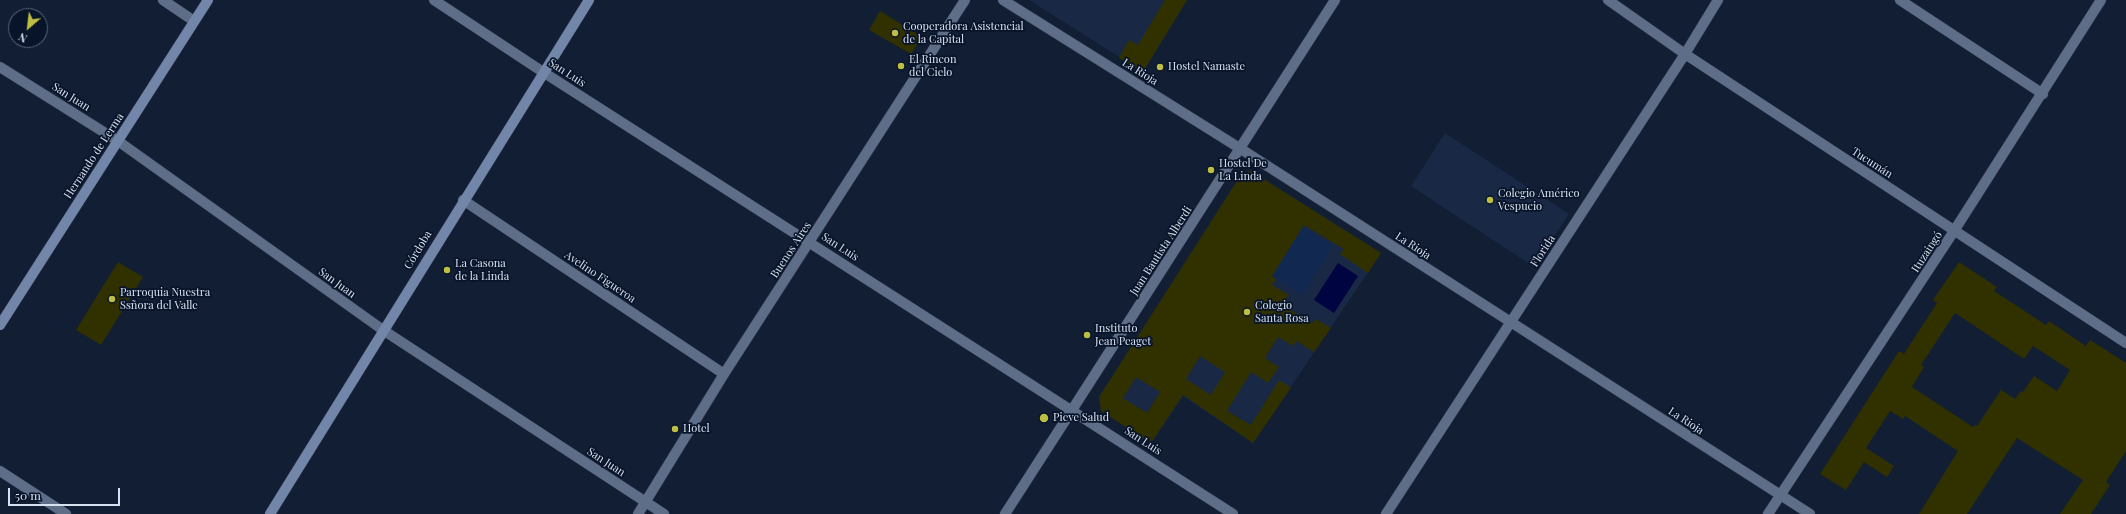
<!DOCTYPE html>
<html>
<head>
<meta charset="utf-8">
<style>
	body { margin:0 }
	#map { position:relative; width:2126px; height:514px; overflow:hidden; background:#111e34; font-family:"Playfair Display",serif }
	canvas { display:block }
	.north { position:absolute; left:8px; top:8px; width:40px; height:40px; box-sizing:border-box; background:#081429; border:1px solid #5b6679; border-radius:50%; rotate:208deg; font-size:11px; font-weight:700; line-height:16px; text-align:center; color:#d8e1f0 }
	.north::after { content:''; display:block; margin:auto; width:14px; height:18px; background:#bebf42; clip-path:polygon(50% 0,100% 100%,50% 72%,0 100%) }
	.scale { position:absolute; left:8px; top:488px; width:112px; height:18px; box-sizing:border-box; border:2px solid #d8e1f0; border-top:0; padding-left:5px; font-size:12px; line-height:14px; white-space:nowrap; color:#d8e1f0; -webkit-text-stroke:3px #081429; paint-order:stroke }
</style>
</head>
<body>
<div id="map">
<canvas width="2126" height="514"></canvas>
<div class="north">N</div>
<div class="scale">50 m</div>
</div>
<script>
const context = document.querySelector('canvas').getContext('2d');
context.lineJoin = 'round';
function fill(path, color) { context.fillStyle = color; context.fill(path, 'evenodd'); }
function strokePath(path, color, width, dash) { context.strokeStyle = color; context.lineWidth = width; context.lineCap = dash ? 'butt' : 'round'; context.setLineDash(dash || []); context.stroke(path); }
function write(font, color, halo, rows, align = 'center') {
  context.font = font + ' "Playfair Display",serif'; context.lineWidth = 3.5; context.setLineDash([]); context.textBaseline = 'middle'; context.strokeStyle = halo; context.fillStyle = color; for (const [text, x, y, turn = 0] of rows) {
    context.save(); context.translate(x, y); context.rotate((+turn || 0) * Math.PI / 180); context.textAlign = isNaN(turn) ? turn : align; if (halo) context.strokeText(text, 0, 0); context.fillText(text, 0, 0); context.restore();
  }
}
const built = new Path2D(`
	M1029 0H1187L1143 72Z
	M1445 133 1569 214 1534 267 1411 186Z
	M1251 171 1381 253 1253 443 1183 396 1151 443 1101 411 1099 397 1188 258 1248 296Z`);
const green = new Path2D(`
	M1303 227 1333 246 1302 295 1272 276Z`);
const water = new Path2D(`
	M1338 263 1358 276 1334 313 1314 300Z`);
const building = new Path2D(`
	M1165 0H1187L1143 72 1119 58 1129 40 1138 45Z
	M880 11 922 37 911 54 869 30Z
	M1251 171 1381 253 1368 273 1340 254 1344 249 1304 225 1272 276 1276 279 1272 285 1289 295 1281 304 1312 323 1316 319 1331 328 1314 352 1296 341 1293 346 1278 337 1265 358 1279 367 1268 383 1251 372 1227 411 1251 425 1279 380 1291 388 1253 443 1183 395 1151 443 1101 411 1099 397 1242 173ZM1200 356 1225 372 1211 395 1186 379ZM1136 377 1160 392 1147 413 1123 398Z
	M118 262 143 277 101 345 76 330Z
	M1959 262 1997 287 1994 291 2046 325 2049 321 2086 346 2090 340 2126 363V451L2106 482 2110 485 2091 514H2060L2083 480 2017 438 1967 514H1919L1958 451 1905 416 1903 419 1890 411 1866 448 1894 466 1887 477 1864 462 1846 490 1820 474 1899 351 1904 354 1937 303 1933 300ZM1955 313 2024 359 2033 346 2070 370 2057 391 2034 376 2023 392 2021 391 2015 399 2001 390 1977 426 1975 425 1973 427 1912 387 1924 367 1921 365Z`);
const minor = new Path2D(`
	M163 0 194 21
	M1003 0 1241 149 1810 514
	M1608 0 1685 54 2126 343
	M1900 0 2043 94
	M0 67 118 141 383 330 664 514
	M463 200 724 374
	M0 471 66 514
	M638 514 724 374 965 0
	M1005 514 1072 410
	M1386 514 1685 54 1718 0
	M1768 514 1954 231 2101 0`);
const tertiary = new Path2D(`
	M434 0 543 72 1233 514
	M1072 410 1335 0`);
const secondary = new Path2D(`
	M0 325 208 0
	M270 514 589 0`);
const markers = [
	[895,33,4,"#bebf42"],
	[901,66,4,"#bebf42"],
	[1160,67,4,"#bebf42"],
	[1211,170,4,"#bebf42"],
	[1490,200,4,"#bebf42"],
	[447,270,4,"#bebf42"],
	[112,299,4,"#bebf42"],
	[1247,312,4,"#bebf42"],
	[1087,335,4,"#bebf42"],
	[1044,418,5,"#bebf42"],
	[675,429,4,"#bebf42"]
];
const poiNames = [
	["Cooperadora Asistencial",903,27],
	["de la Capital",903,40],
	["El Rincon",909,60],
	["del Cielo",909,73],
	["Hostel Namaste",1168,67],
	["Hostel De",1219,164],
	["La Linda",1219,177],
	["Colegio Américo",1498,194],
	["Vespucio",1498,207],
	["La Casona",455,264],
	["de la Linda",455,277],
	["Parroquia Nuestra",120,293],
	["Ssñora del Valle",120,306],
	["Colegio",1255,306],
	["Santa Rosa",1255,319],
	["Instituto",1095,329],
	["Jean Peaget",1095,342],
	["Pieve Salud",1053,418],
	["Hotel",683,429]
];
const streetNames = [
	["La Rioja",1140,72,32],
	["San Luis",567,73,33],
	["San Juan",71,97,32],
	["Hernando de Lerma",94,156,-57],
	["Tucumán",1872,163,33],
	["La Rioja",1413,246,33],
	["San Luis",840,247,33],
	["Córdoba",418,250,-59],
	["Buenos Aires",791,250,-57],
	["Juan Bautista Alberdi",1161,251,-57],
	["Florida",1543,251,-57],
	["Ituzaingó",1927,252,-57],
	["Avelino Figueroa",600,277,34],
	["San Juan",337,283,36],
	["La Rioja",1686,421,33],
	["San Luis",1143,441,33],
	["San Juan",606,462,33]
];
fill(built, '#192844');
fill(green, '#112951');
fill(water, '#000440');
fill(building, '#313100');
strokePath(minor, '#303749', 11);
strokePath(tertiary, '#303749', 11);
strokePath(secondary, '#303749', 11);
strokePath(minor, '#5e6e88', 10);
strokePath(tertiary, '#5e6e88', 10);
strokePath(secondary, '#7186a8', 10);
for (const [x, y, r, color] of markers) { const dot = new Path2D(); dot.arc(x, y, r, 0, 2 * Math.PI); context.fillStyle = color; context.fill(dot); strokePath(dot, '#081429', 1.5); }
write('11px', '#d8e1f0', '#081429', poiNames, 'left');
write('11px', '#d8e1f0', '#081429', streetNames);
</script>
</body>
</html>
